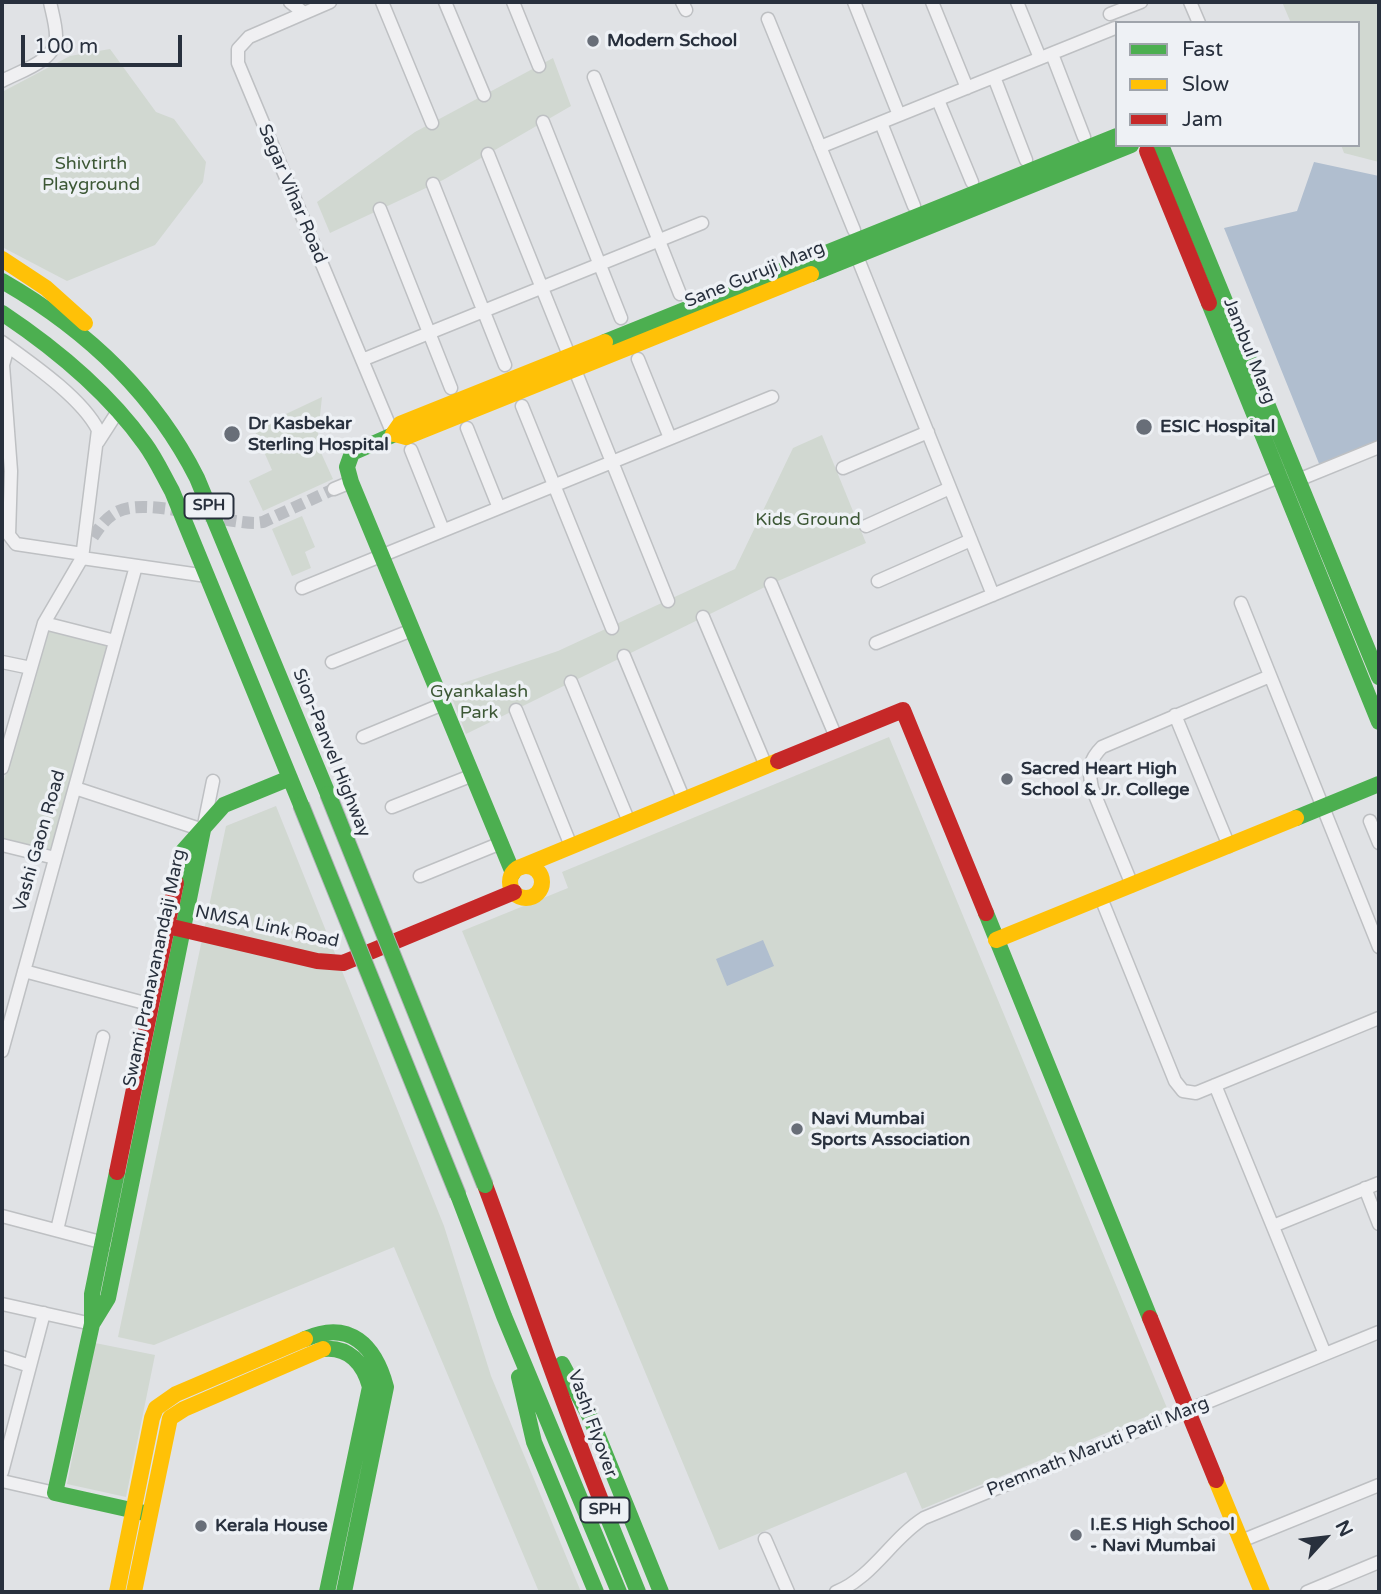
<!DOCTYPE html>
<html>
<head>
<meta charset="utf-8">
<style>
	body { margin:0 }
	#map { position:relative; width:1381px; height:1594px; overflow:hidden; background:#e0e2e5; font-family:"Varela Round",sans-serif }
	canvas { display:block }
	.frame { position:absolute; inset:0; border:4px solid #28303d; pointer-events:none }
	.legend { position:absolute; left:1115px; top:21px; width:245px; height:126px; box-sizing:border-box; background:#eef1f5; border:2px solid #9fa4ab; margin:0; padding:9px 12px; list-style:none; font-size:21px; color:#28303d }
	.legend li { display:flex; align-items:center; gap:14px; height:35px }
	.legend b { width:35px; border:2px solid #9fa4ab }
	.north { position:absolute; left:1290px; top:1503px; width:70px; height:70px; -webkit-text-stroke:5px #eef1f5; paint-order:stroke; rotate:63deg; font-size:19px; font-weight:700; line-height:28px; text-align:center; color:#28303d }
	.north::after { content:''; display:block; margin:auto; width:24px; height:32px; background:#28303d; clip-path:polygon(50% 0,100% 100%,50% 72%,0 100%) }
	.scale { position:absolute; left:21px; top:35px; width:161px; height:32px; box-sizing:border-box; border:4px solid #28303d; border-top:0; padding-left:9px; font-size:21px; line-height:24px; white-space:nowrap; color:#28303d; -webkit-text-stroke:5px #eef1f5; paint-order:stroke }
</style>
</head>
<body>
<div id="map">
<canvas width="1381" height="1594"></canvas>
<div class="frame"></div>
<ul class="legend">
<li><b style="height:9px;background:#4caf50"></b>Fast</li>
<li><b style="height:9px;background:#ffc107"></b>Slow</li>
<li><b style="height:9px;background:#c62828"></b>Jam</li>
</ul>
<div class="north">N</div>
<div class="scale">100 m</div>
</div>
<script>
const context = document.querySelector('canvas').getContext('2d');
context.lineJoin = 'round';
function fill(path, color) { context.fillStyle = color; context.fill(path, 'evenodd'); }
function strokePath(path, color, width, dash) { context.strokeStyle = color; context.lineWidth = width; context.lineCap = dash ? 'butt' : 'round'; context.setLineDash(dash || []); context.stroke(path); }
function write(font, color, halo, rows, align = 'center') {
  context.font = font + ' "Varela Round",sans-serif'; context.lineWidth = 7; context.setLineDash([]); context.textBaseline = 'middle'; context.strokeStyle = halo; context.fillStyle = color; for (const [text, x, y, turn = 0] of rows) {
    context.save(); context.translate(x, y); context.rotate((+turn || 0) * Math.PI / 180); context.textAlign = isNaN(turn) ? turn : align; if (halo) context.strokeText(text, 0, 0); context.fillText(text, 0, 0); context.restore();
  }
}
const green = new Path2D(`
	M1282 2H1379V162L1344 153 1341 145H1358V23H1291Z
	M110 49 156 112 174 119 206 162 203 182 155 245 67 281 2 247V92L70 56Z
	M553 58 571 106 443 180 330 233 317 202 415 132Z
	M322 397 317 444 333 479 263 511 249 481 272 470 254 429Z
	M822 435 866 543 771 584 466 734 448 688 558 651 735 569 793 448Z
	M302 516 315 547 305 552 311 568 292 576 272 529Z
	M47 628 110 645 52 852 2 840V787Z
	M889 737 1167 1408 922 1509 906 1472 719 1550 462 931 568 888 562 872Z
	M276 806 444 1226 491 1376 581 1592H539L394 1247 154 1345 118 1337 226 826Z
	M95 1343 155 1355 126 1497 67 1484Z`);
const water = new Path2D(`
	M1314 162 1379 176V442L1320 466 1224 228 1297 211Z
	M763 940 774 966 727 986 716 959Z`);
const streetTunnel = new Path2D(`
	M93 537C99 528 105 519 115 513 144 495 220 523 255 523L263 522 334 489`);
const street = new Path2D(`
	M290 2 304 13
	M330 2 249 37 238 49V63L393 434
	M382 2 432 123
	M445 2 484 95
	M513 2 539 66
	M682 2 686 10
	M854 2 899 115
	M932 2 967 88
	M1017 2 1040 58
	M1190 2 1199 23
	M1110 14 1141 2
	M768 19 854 230
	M1052 54 1084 137
	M594 77 680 294
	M994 77 1026 160
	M2 81C20 71 57 61 56 36 56 25 52 12 50 2
	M938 100 972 182
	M543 122 621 318
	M881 123 914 206
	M820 147 1115 28
	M488 154 668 601
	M433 184 505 365
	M380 209 451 388
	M854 249 993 595
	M2 342C31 363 82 398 98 430L82 558 44 623 115 641
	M8 347 3 365 11 471 9 535 16 544 83 554
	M638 359 670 438
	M362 360 702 223
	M522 406 612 628
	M467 428 499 508
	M98 442 118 411
	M411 450 443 530
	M843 468 928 432
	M1298 480 1379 447
	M334 489 351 482
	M866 526 950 488
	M82 558 207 576
	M878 581 971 540
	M771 584 836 737
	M302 588 772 397
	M1241 603 1379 947
	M703 617 766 766
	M876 643 1286 474
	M624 656 684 800
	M2 662 31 668
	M332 662 412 630
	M571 682 629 822
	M516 710 571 846
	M1175 715 1229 846
	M363 737 443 704
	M2 768 44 623
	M75 788 203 830 213 781
	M392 807 473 775
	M1370 821 1379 843
	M2 845 55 858
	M420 876 501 843
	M1132 885 1092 788C1088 769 1089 760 1102 747L1270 676
	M1101 898 1175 1081 1183 1091 1196 1093 1379 1018
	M24 971 156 1006
	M2 1051 136 566
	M1215 1085 1325 1354
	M1365 1188 1379 1224
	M2 1216 108 1244
	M1273 1226 1379 1183
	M57 1230 103 1037
	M2 1304 92 1324
	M2 1357 30 1366
	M2 1472 44 1313
	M2 1481 55 1493
	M765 1539 788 1592
	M1241 1541 1379 1485
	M836 1592C873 1577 891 1539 924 1518L1379 1332
	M1307 1592 1379 1562`);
const fast = new Path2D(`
	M1161 145 1379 677
	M811 274 1131 145
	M2 281C84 328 154 393 197 478L328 794
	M1209 303 1379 722
	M2 313C56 349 107 391 145 444 156 459 163 475 172 491L301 805
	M605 342 1117 136
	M395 434 352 453 347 467 351 482 513 873
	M1296 818 1379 784
	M176 883 183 851 224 805 290 778
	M986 913 1150 1318
	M117 1172 92 1294V1324L55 1493 149 1514
	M458 1195 504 1316 619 1592
	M92 1324 108 1298 203 830
	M305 1339C350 1319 375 1346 386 1387L344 1592
	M323 1349C349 1346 364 1364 370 1387L327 1592
	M562 1364 591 1419 661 1592
	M519 1377 534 1442 596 1592
	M604 1508 638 1592`);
const slow = new Path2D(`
	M2 259 46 288 85 323
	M393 434 400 424 605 342
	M395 434 406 437 811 274
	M510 882a16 16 0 1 1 32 0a16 16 0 1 1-32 0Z
	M521 867 778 761
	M996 940 1296 818
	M1216 1480 1262 1592
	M117 1592 152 1418 156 1408 176 1394 305 1339
	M134 1592 170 1418 184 1409 323 1349`);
const jam = new Path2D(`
	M1147 151 1209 303
	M778 761 903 710 986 913
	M172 927 317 961 343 963 514 892
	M117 1172 176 883
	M485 1185C525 1292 561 1401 604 1508
	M1150 1318 1216 1480`);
const fastBridge = new Path2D(`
	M328 794 485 1185
	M301 805 458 1195`);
const markers = [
	[593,41,7,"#686e78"],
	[1144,427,9,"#686e78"],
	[232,434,9,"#686e78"],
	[1007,779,7,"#686e78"],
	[797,1129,7,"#686e78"],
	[201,1526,7,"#686e78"],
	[1076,1535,7,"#686e78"]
];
const shields = [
	[209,506,49],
	[605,1510,49]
];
const shieldNames = [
	["SPH",209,506],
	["SPH",605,1510]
];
const poiNames = [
	["Modern School",607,41],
	["Dr Kasbekar",248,424],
	["Sterling Hospital",248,445],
	["ESIC Hospital",1160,427],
	["Sacred Heart High",1021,769],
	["School & Jr. College",1021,790],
	["Navi Mumbai",811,1119],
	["Sports Association",811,1140],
	["I.E.S High School",1090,1525],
	["- Navi Mumbai",1090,1546],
	["Kerala House",215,1526]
];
const parkNames = [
	["Shivtirth",91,164],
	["Playground",91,185],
	["Kids Ground",808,520],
	["Gyankalash",479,692],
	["Park",479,713]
];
const streetNames = [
	["Sagar Vihar Road",292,194,67],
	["Sane Guruji Marg",755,275,-22],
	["Jambul Marg",1249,351,68],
	["Sion-Panvel Highway",331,753,68],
	["Vashi Gaon Road",40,841,-74],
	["NMSA Link Road",267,927,12],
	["Swami Pranavanandaji Marg",155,968,-78],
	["Vashi Flyover",592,1424,70],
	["Premnath Maruti Patil Marg",1098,1447,-22]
];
fill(green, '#d1d8d1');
fill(water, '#b0becf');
strokePath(streetTunnel, '#bbbec3', 12, [12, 6]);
strokePath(street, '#bec0c3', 15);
strokePath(street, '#f0f0f2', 12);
strokePath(fast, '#4caf50', 16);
strokePath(slow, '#ffc107', 16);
strokePath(jam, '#c62828', 16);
strokePath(fastBridge, '#b3b5ba', 18, []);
strokePath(fastBridge, '#4caf50', 16);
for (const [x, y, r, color] of markers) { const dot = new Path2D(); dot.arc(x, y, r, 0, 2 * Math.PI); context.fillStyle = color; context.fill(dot); strokePath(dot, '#eef1f5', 2.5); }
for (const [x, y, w] of shields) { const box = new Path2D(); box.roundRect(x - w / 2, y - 12.5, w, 25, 5); context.fillStyle = '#eef1f5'; context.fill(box); strokePath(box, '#28303d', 2); }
write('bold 16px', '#28303d', null, shieldNames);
write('bold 18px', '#28303d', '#eef1f5', poiNames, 'left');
write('18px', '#3d5836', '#eef1f5', parkNames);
write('18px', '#28303d', '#eef1f5', streetNames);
</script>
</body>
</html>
